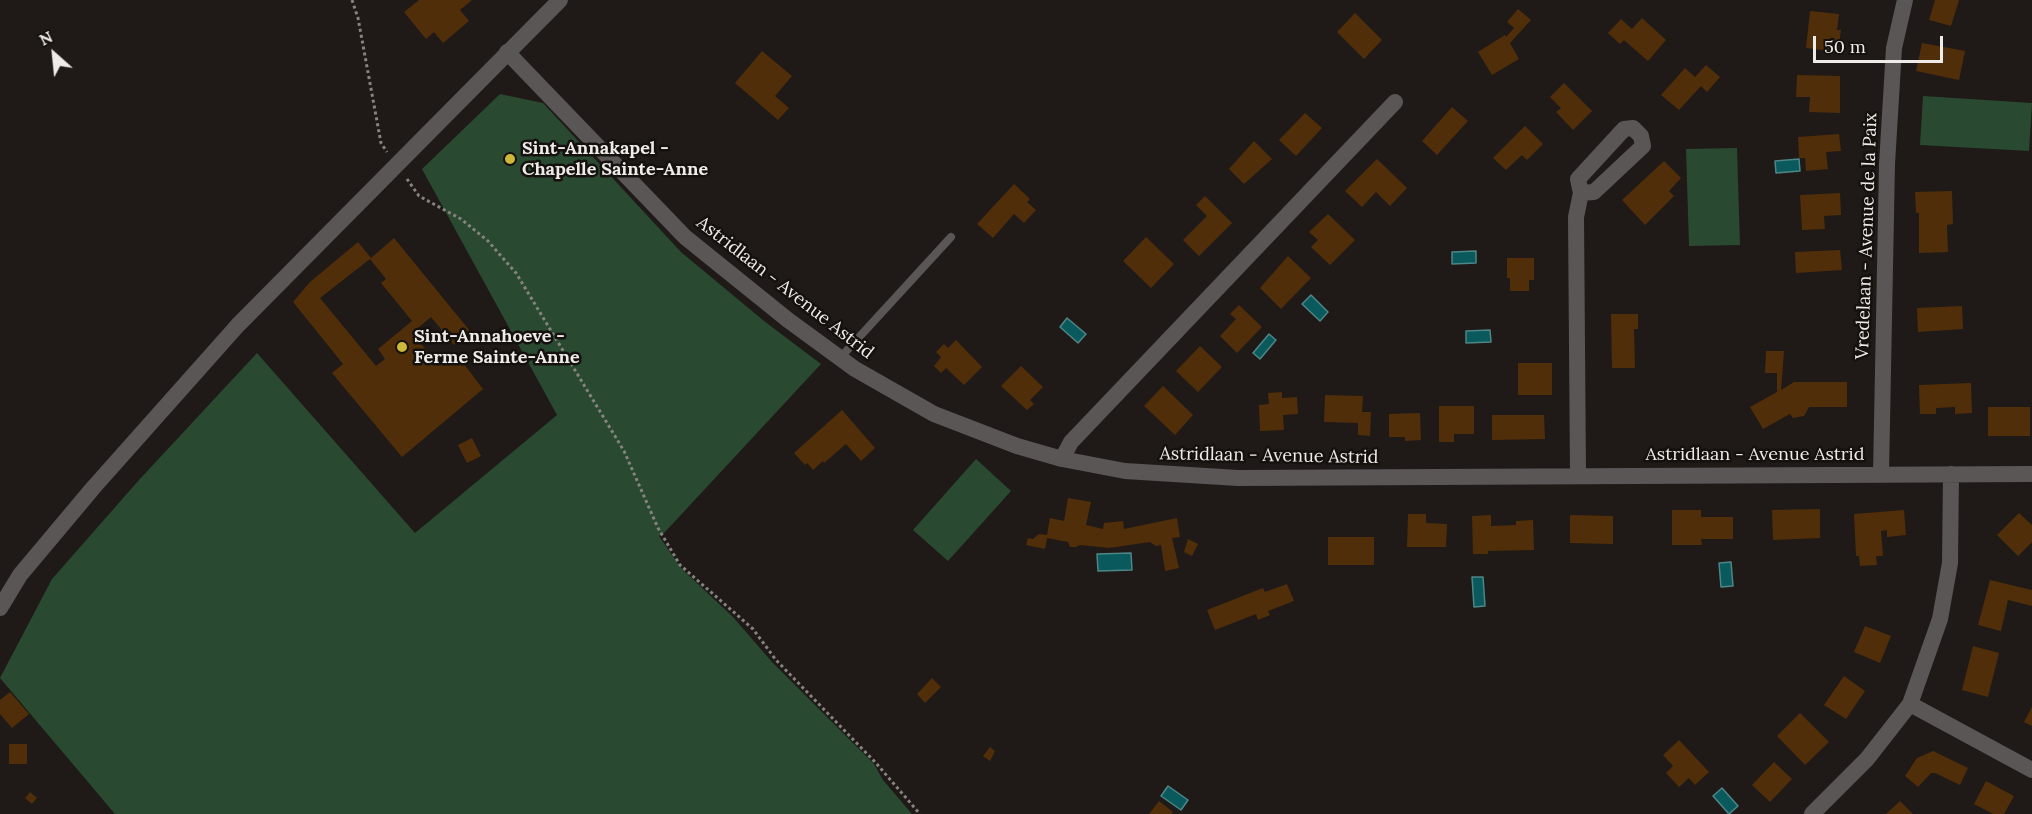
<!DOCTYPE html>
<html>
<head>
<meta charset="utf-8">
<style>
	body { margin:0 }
	#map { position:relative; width:2032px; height:814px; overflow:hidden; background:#1f1a17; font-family:Lora,serif }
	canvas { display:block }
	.north { position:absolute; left:24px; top:24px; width:60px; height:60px; -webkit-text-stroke:4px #15110e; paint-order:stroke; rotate:333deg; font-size:16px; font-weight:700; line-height:24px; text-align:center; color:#eeebe9 }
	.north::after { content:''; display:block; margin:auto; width:21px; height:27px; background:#eeebe9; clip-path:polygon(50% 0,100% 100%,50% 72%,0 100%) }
	.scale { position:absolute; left:1813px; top:36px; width:130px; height:27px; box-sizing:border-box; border:3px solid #eeebe9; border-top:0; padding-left:8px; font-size:18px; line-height:21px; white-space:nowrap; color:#eeebe9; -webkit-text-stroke:4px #15110e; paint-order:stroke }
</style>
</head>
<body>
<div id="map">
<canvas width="2032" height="814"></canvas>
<div class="north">N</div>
<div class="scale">50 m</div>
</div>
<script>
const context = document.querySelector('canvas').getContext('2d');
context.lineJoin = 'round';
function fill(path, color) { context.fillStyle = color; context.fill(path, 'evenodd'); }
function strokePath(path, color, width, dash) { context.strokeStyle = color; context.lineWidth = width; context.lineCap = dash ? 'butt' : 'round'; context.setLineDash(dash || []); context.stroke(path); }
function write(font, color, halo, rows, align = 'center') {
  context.font = font + ' Lora,serif'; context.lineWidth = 5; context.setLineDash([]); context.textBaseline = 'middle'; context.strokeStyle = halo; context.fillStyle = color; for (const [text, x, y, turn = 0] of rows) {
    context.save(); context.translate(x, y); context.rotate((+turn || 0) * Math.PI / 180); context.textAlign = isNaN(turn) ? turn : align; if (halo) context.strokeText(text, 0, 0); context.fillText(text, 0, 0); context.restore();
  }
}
const green = new Path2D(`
	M500 94 543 103 681 252 764 321 821 364 665 532 659 536 681 568 733 617 772 662 874 764 883 780 912 814H115L0 678 52 579 139 480 257 353 415 533 557 415 422 169Z
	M1923 96 2032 103 2029 151 1920 145Z
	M1737 148 1740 245 1689 246 1686 149Z
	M976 459 1011 491 948 561 913 530Z`);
const water = new Path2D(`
	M1799 159 1800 171 1776 173 1775 161Z
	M1476 251V263L1452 264V252Z
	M1311 295 1328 312 1320 321 1302 304Z
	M1067 318 1086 334 1078 343 1060 327Z
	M1490 330 1491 342 1466 343V331Z
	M1269 334 1276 340 1260 359 1253 353Z
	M1131 553 1132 570 1098 571 1097 554Z
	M1731 562 1733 586 1721 587 1719 563Z
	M1472 577H1483L1485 606 1474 607Z
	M1168 786 1188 800 1181 810 1161 796Z
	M1722 788 1738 806 1729 814 1713 796Z`);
const building = new Path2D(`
	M419 0H472L460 10 469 21 443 43 434 32 426 39 404 12Z
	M1935 0H1959L1951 26 1929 20Z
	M1518 9 1531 20 1510 43 1519 59 1492 75 1478 52 1505 35 1506 37 1514 28 1507 22Z
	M1810 11 1839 14 1837 30H1841L1838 52 1806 48Z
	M1355 13 1382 40 1364 59 1337 32Z
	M1642 18 1666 40 1648 61 1624 40 1620 44 1608 33 1621 19 1632 29Z
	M1922 43 1965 51 1959 80 1916 71Z
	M762 51 792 76 775 96 789 108 778 120 735 83Z
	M1706 65 1720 77 1707 92 1701 86 1679 110 1661 95 1685 68 1695 77Z
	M1797 75 1840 76V113L1809 112 1810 97H1796Z
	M1564 83 1592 111 1573 130 1556 112 1561 108 1550 97Z
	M1452 107 1468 121 1437 155 1422 141Z
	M1305 113 1322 128 1296 156 1279 140Z
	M1525 126 1543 144 1527 160 1522 155 1506 170 1493 158Z
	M1839 134 1841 151 1826 152 1828 169 1806 171 1805 158H1799L1798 137Z
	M1254 141 1272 159 1244 184 1229 169Z
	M511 153 517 159 510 165 504 158Z
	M1377 159 1407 188 1390 206 1376 192 1362 207 1345 191Z
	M1664 161 1681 178 1669 191 1674 196 1645 225 1622 200Z
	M1014 184 1030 199 1027 202 1036 210 1024 223 1014 214 993 238 977 224Z
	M1952 191 1953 224 1947 225 1948 252 1919 253V213H1916L1915 192Z
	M1840 193 1841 215 1824 216 1825 229 1802 230 1800 195Z
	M1205 196 1232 223 1199 256 1183 240 1207 216 1196 205Z
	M1328 214 1355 240 1330 265 1311 247 1318 240 1309 232Z
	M1146 237 1174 264 1151 288 1123 261Z
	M394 238 470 331 454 345 431 317 412 333 438 364 454 351 483 389 402 457 332 373 343 364 293 302 310 282 358 242 371 258ZM370 259 386 279 381 283 412 321 378 349 385 359 376 366 320 298Z
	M1840 250 1842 270 1796 273 1795 252Z
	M1288 256 1311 278 1281 309 1260 288Z
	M1507 258H1534V280H1529V291H1510V278H1507Z
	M1239 305 1262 327 1237 353 1220 336 1236 319 1230 314Z
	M1962 306 1963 329 1918 332 1917 308Z
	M1611 314H1638V329H1634L1635 368H1612Z
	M956 340 982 367 964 385 946 368 941 373 934 366 941 357 936 352 944 344 948 348Z
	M1200 346 1222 367 1198 392 1176 371Z
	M1766 351H1784L1781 390 1794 382H1847V407H1809L1804 416 1793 418 1790 414 1763 429 1750 407 1777 392V373H1765Z
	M1518 363H1552V395H1518Z
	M1021 366 1043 387 1030 400 1034 404 1027 410 1001 386Z
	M1971 383 1972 413 1955 414V407L1936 408V414H1920L1919 385Z
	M1163 386 1193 415 1175 435 1144 406Z
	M1282 392V398L1297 397 1298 414 1283 415 1284 430 1260 431 1259 405 1269 404 1268 393Z
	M1325 395 1363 396 1362 412H1371L1370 436 1358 435V423L1324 422Z
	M1439 406H1474V434H1454V442H1439Z
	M1988 407H2030V436H1988Z
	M842 410 875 448 861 461 846 444 824 463 823 461 813 470 807 463 805 465 794 453Z
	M1420 413 1421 440 1405 441V437H1389V414Z
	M1492 415H1544L1545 439 1492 440Z
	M472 438 481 456 467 463 458 445Z
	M1068 498 1091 502 1086 525 1103 529 1104 523 1123 521 1124 529 1177 518 1180 537 1172 538 1179 568 1165 571 1161 545 1156 546 1150 542 1109 548 1080 545 1076 547H1070L1068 542 1047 538 1045 549 1026 545 1028 538 1033 539 1039 534 1047 535 1050 518 1064 521Z
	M1820 509V538L1773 540 1772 510Z
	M1672 510H1701V517H1733V539H1701L1702 545H1672Z
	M1904 510 1906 535 1887 537V530L1881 531 1883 556H1876L1877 565 1860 566 1859 556H1856L1854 514Z
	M2019 513 2032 525V542L2018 556 1997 535Z
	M1408 514H1426V523L1447 524 1446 547H1407Z
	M1491 515V526L1516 525V521L1533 520 1534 550 1488 551V554H1473L1472 516Z
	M1570 515 1613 516V544L1570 543Z
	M1328 537H1374V565H1328Z
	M1188 539 1198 544 1192 556 1184 552Z
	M1990 580 2032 590V606L2008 600 2001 631 1978 625Z
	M1287 584 1294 601 1268 611 1270 615 1258 620 1256 614 1215 630 1207 610 1263 588 1265 592Z
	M1865 626 1891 636 1880 663 1854 652Z
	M1973 646 1999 653 1988 697 1962 690Z
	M1844 676 1865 691 1846 719 1824 705Z
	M932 678 941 687 925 703 917 694Z
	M10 692 29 714 12 728 0 714V700Z
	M2032 707V726L2024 722Z
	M1800 713 1829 742 1805 765 1777 736Z
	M1679 740 1709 772 1695 785 1689 778 1679 787 1666 773 1673 766 1663 755Z
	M9 744H27V764H9Z
	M990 747 995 751 990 761 983 756Z
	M1933 751 1968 768 1960 785 1935 773H1931L1918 787 1905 776 1917 758Z
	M1774 762 1792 779 1770 802 1752 785Z
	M1986 781 2014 796 2004 814H1993L1974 804Z
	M30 792 37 798 32 804 25 798Z
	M1159 801 1173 812 1171 814H1149Z
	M1900 801 1913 814H1886Z`);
const path = new Path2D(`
	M352 0 358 18 381 143 387 152
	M407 179 419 196 461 219 488 241 516 273 624 451 658 528 680 565 753 629 776 660 875 762 920 814`);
const service = new Path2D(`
	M840 358 951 237`);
const minor = new Path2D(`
	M507 52 685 237 788 320 855 369 934 414 1017 446 1062 459 1125 471 1238 478 2032 474
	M1062 459 1071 442 1395 102
	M1881 474 1887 164 1894 48 1905 0
	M1578 475 1576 217 1581 193 1594 192 1643 146 1641 136 1633 128 1624 129 1578 179 1581 193
	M1910 704 2032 770
	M1812 814 1867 759 1910 704 1940 619 1950 563 1951 474`);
const tertiary = new Path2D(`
	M0 608 20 575 93 488 238 325 560 0`);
const markers = [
	[510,159,6,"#ceb837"],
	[402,347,6,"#ceb837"]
];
const poiNames = [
	["Sint-Annakapel -",522,149],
	["Chapelle Sainte-Anne",522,170],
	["Sint-Annahoeve -",414,337],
	["Ferme Sainte-Anne",414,358]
];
const streetNames = [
	["Vredelaan - Avenue de la Paix",1867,236,-88],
	["Astridlaan - Avenue Astrid",785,288,38],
	["Astridlaan - Avenue Astrid",1755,455],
	["Astridlaan - Avenue Astrid",1269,456,1]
];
fill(green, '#294931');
fill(water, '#0a5a5d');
strokePath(water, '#4e8687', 1.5);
fill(building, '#502e09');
strokePath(path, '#878380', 3, [3, 3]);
strokePath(service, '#5a5656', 8);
strokePath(minor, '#5a5656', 16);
strokePath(tertiary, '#5a5656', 16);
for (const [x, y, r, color] of markers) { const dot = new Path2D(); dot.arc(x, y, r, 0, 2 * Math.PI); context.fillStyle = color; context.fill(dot); strokePath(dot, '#15110e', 2); }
write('bold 18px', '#eeebe9', '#15110e', poiNames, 'left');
write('18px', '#eeebe9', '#15110e', streetNames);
</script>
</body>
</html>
